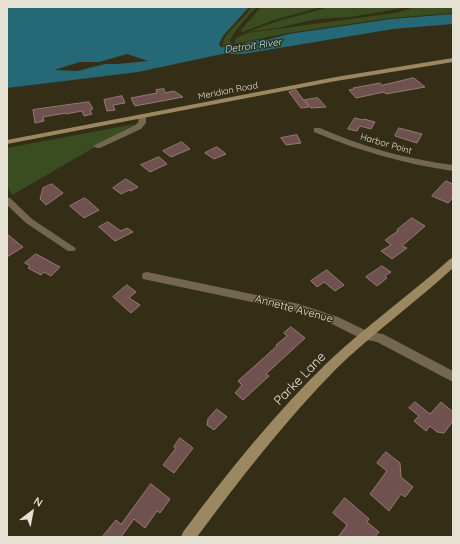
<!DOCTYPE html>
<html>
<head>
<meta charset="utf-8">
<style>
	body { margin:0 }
	#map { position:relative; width:460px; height:544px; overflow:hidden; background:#342e16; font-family:Quicksand,sans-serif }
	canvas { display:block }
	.frame { position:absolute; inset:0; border:8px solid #e5e1d3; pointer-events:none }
	.north { position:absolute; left:12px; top:492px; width:40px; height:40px; -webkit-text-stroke:3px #342e16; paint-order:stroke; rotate:32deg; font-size:11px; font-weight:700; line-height:16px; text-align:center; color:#e5e1d3 }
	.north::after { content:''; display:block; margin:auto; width:14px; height:18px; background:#e5e1d3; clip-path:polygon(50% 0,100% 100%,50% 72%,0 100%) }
</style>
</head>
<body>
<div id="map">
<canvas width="460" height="544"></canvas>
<div class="frame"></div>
<div class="north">N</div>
</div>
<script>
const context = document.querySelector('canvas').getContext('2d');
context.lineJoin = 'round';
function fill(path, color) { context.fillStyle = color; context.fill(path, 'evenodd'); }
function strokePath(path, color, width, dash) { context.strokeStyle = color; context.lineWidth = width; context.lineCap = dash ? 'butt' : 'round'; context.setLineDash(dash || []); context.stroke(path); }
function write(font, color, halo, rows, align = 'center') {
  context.font = font + ' Quicksand,sans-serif'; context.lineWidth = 3; context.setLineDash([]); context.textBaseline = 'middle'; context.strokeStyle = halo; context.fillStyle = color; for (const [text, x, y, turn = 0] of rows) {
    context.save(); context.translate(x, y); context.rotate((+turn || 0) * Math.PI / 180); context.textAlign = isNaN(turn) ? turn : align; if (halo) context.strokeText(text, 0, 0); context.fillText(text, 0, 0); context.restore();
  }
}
const green = new Path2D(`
	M251 7H257C247 17 237 27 230 40L232 45 223 46C221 33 246 19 251 7Z
	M261 7H321L277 19 242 32 241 30Z
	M329 7H409L350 17 316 19 278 28 247 32 275 22Z
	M415 7H453V13L390 18 288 33 234 44 236 38 247 33 395 13Z
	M135 124 12 195 7 185V148Z`);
const water = new Path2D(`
	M7 7H249L223 36 219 44 221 47 238 45 252 41 270 39 289 34 391 19 453 14V24L393 29 243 54H222L138 72 7 88ZM127 54 148 61 118 64H105L77 71 54 70 80 62H99Z`);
const building = new Path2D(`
	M414 78 425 87 386 94 384 92 356 98 349 90 354 89 353 88 380 83 382 85Z
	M164 89 165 93 174 91 183 97 135 106 131 98 157 93 156 90Z
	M296 90 309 107 301 108 289 92Z
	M122 96 125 103 113 105 115 110 107 111 104 100Z
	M318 98 326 107 311 108 305 100Z
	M89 102 93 109 90 110 92 114 84 116 82 111 66 114V113L43 117 44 121 35 123 33 110Z
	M355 118 363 120 364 119 375 122 371 129 360 126 357 131 348 129Z
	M399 128 422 134 417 143 395 136Z
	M297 135 301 143 286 145 281 138Z
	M182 142 190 149 171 157 163 151Z
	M217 147 226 154 214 159 205 153Z
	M159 157 167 164 150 172 141 165Z
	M126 179 138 187 131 191 129 190 121 194 113 188Z
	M446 181 453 184V198L448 203 432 196Z
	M52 184 63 193 46 205 40 199 43 188Z
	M85 198 99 210 84 218 70 206Z
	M412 218 425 226 402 246 407 248 392 259 381 251 391 245 385 240 398 231 397 230Z
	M108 222 121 231 127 228 133 232 115 241 99 227Z
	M7 234 23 247 7 257Z
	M36 254 60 267 51 276 44 272 41 275 28 268 30 266 25 263Z
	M382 266 391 272 385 276 387 278 377 286 366 277Z
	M327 270 344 285 335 291 324 282 317 287 311 281Z
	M127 285 136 292 129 298 140 305 131 313 113 297Z
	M291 327 305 338 266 374 269 376 243 400 235 393 242 385 238 381 277 346 276 345 287 336 284 333Z
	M415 402 430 414 441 402 453 412V421L444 433 437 432 430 426 426 431 414 421 419 416 409 408Z
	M217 409 227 417 214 430 207 425 208 419Z
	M180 438 193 448 174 473 163 465 176 448 174 447Z
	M386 452 400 463 401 477 413 487 405 497 401 494 389 511 370 494 387 471 377 463Z
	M151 484 170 499 160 513 157 511 145 528 134 519 121 537H102L116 520 121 524Z
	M345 498 369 519 367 522 379 532 375 537H338L347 525 333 513Z`);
const street = new Path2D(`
	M139 115H142L146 117V123L141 129 100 148H97L93 146 135 125 138 123Z
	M314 128H320C363 147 406 159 453 165V171C405 164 359 151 314 132Z
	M7 197 10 198 32 219 74 247 76 249 74 251H68L26 223 7 205Z
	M147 272 299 304 338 317 367 331 383 334 453 371V382L377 342 362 339 330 323 299 312 143 279 142 276 143 273Z`);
const secondary = new Path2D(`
	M453 58V62L336 81 7 144V140L336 77Z
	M453 258V268C415 303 373 333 336 369 285 421 240 479 197 537H181L183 532C228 472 275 413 329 361 367 325 410 295 450 259Z`);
const farStreetnames = [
	["Meridian Road",228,91,-11],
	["Harbor Point",386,144,16]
];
const farWaternames = [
	["Detroit River",253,46,-8]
];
const streetNames = [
	["Annette Avenue",294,309,15]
];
const nearStreetnames = [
	["Parke Lane",300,379,-46]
];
fill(green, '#394d21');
fill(water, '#256977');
fill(building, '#6f524f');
strokePath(building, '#987975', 1);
fill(street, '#74674f');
fill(secondary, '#9b8760');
write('9px', '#e5e1d3', '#342e16', farStreetnames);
write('italic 10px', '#a9edfc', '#342e16', farWaternames);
write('11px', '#e5e1d3', '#342e16', streetNames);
write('13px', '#e5e1d3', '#342e16', nearStreetnames);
</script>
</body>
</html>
